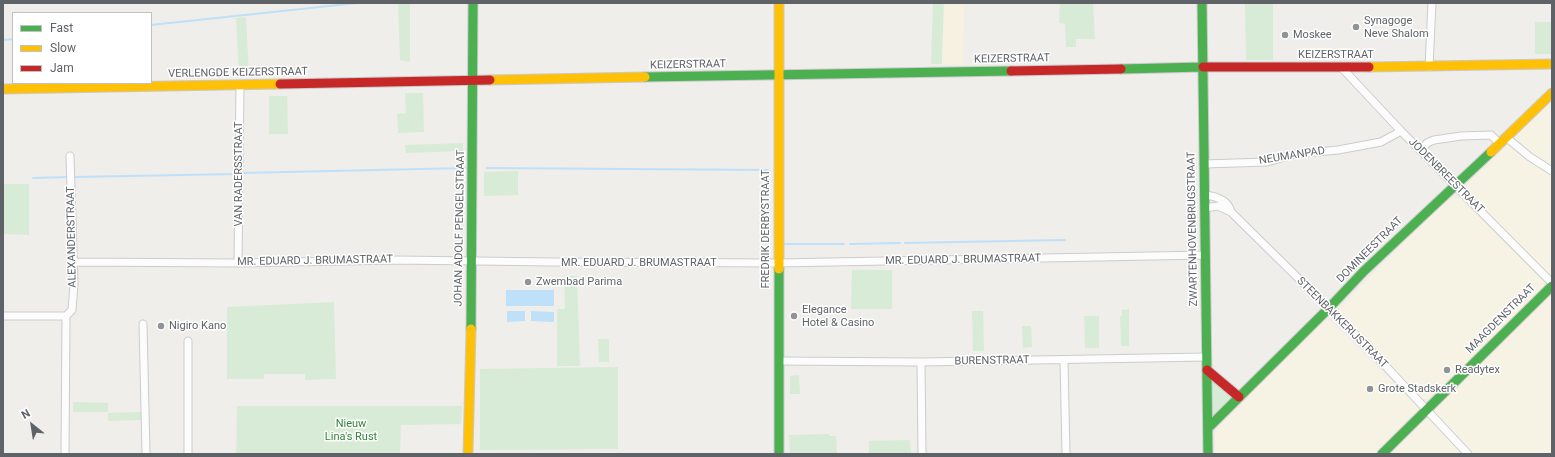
<!DOCTYPE html>
<html>
<head>
<meta charset="utf-8">
<style>
	body { margin:0 }
	#map { position:relative; width:1555px; height:457px; overflow:hidden; background:#efeeea; font-family:Roboto,sans-serif }
	canvas { display:block }
	.frame { position:absolute; inset:0; border:4px solid #5f6368; pointer-events:none }
	.legend { position:absolute; left:12px; top:12px; width:140px; height:72px; box-sizing:border-box; background:#fff; border:1px solid #bfc1c3; margin:0; padding:5px 7px; list-style:none; font-size:12px; color:#5f6368 }
	.legend li { display:flex; align-items:center; gap:8px; height:20px }
	.legend b { width:20px; border:1px solid #bfc1c3 }
	.north { position:absolute; left:12px; top:405px; width:40px; height:40px; -webkit-text-stroke:3px #fff; paint-order:stroke; rotate:330deg; font-size:11px; font-weight:700; line-height:16px; text-align:center; color:#5f6368 }
	.north::after { content:''; display:block; margin:auto; width:14px; height:18px; background:#5f6368; clip-path:polygon(50% 0,100% 100%,50% 72%,0 100%) }
</style>
</head>
<body>
<div id="map">
<canvas width="1555" height="457"></canvas>
<div class="frame"></div>
<ul class="legend">
<li><b style="height:5px;background:#4caf50"></b>Fast</li>
<li><b style="height:5px;background:#ffc107"></b>Slow</li>
<li><b style="height:5px;background:#c62828"></b>Jam</li>
</ul>
<div class="north">N</div>
</div>
<script>
const context = document.querySelector('canvas').getContext('2d');
context.lineJoin = 'round';
function fill(path, color) { context.fillStyle = color; context.fill(path, 'evenodd'); }
function strokePath(path, color, width, dash) { context.strokeStyle = color; context.lineWidth = width; context.lineCap = dash ? 'butt' : 'round'; context.setLineDash(dash || []); context.stroke(path); }
function write(font, color, halo, rows, align = 'center') {
  context.font = font + ' Roboto,sans-serif'; context.lineWidth = 3; context.setLineDash([]); context.textBaseline = 'middle'; context.strokeStyle = halo; context.fillStyle = color; for (const [text, x, y, turn = 0] of rows) {
    context.save(); context.translate(x, y); context.rotate((+turn || 0) * Math.PI / 180); context.textAlign = isNaN(turn) ? turn : align; if (halo) context.strokeText(text, 0, 0); context.fillText(text, 0, 0); context.restore();
  }
}
const commercial = new Path2D(`
	M1552 98V275L1547 276 1468 195 1466 192 1468 184Z
	M1452 198 1462 199 1543 280 1544 288 1428 399H1421L1339 312 1340 307 1439 207Z
	M1550 293H1552V454H1474L1435 412V406Z
	M1325 320 1331 321 1420 409 1375 454H1215V434L1217 428Z
	M1425 419H1429L1462 454H1387L1419 421Z`);
const green = new Path2D(`
	M398 3H410V62L400 60Z
	M933 3H944L942 64H931Z
	M1060 3H1093L1095 39H1076V47H1066L1065 24 1059 23Z
	M1245 3H1273V60H1246Z
	M246 17 249 75 239 76 236 18Z
	M1535 22H1551V54H1535Z
	M405 93H423L424 132 398 133 397 114 406 113Z
	M269 96H287L288 134H269Z
	M463 143V151L406 153 405 145Z
	M518 171V195L484 196V172Z
	M3 184H29V235L3 234Z
	M852 270H892V309H851Z
	M564 276H577L580 366H557V309H565Z
	M334 302 336 379 305 380V374H264V379H227V307Z
	M1129 309V346H1121L1120 316H1122V310Z
	M972 311H983L984 351H973Z
	M1084 316H1099V348H1085Z
	M1022 326H1031L1032 347 1023 348Z
	M598 339H609V362H599Z
	M618 367V449L480 450V369Z
	M799 375 800 394H790V376Z
	M1212 378 1233 398 1212 418Z
	M73 402 108 403V412H73Z
	M237 406H462L461 424 401 425 400 454H236Z
	M141 412V420L108 421V413Z
	M829 434V436H836L837 453H790L789 435Z
	M910 440 911 454H869V441Z`);
const sand = new Path2D(`
	M944 3H964L963 65 942 64Z`);
const water = new Path2D(`
	M506 290H554V306H506Z
	M507 311H525V321L507 322Z
	M531 311 554 312V322L531 321Z`);
const stream = new Path2D(`
	M151 25 357 3
	M3 40 13 39
	M487 168 768 170
	M241 173 466 168
	M76 177 237 174
	M33 178 68 177
	M905 243 1065 240
	M783 244H844
	M850 244 900 243`);
const street = new Path2D(`
	M1341 67 1401 131 1552 283
	M1429 67 1432 3
	M1507 138 1530 157 1552 171
	M1421 150 1427 143 1434 140 1461 136 1491 135 1500 144
	M1204 164 1267 162 1295 154 1338 150 1381 142 1401 131
	M1204 195C1215 196 1228 199 1231 212L1364 343 1468 454
	M1205 208 1218 206 1231 212
	M73 262 238 263 397 260 553 262 778 263 1205 255
	M238 263 240 85
	M3 316H66
	M66 316 72 310 74 284 70 156
	M143 324 146 454
	M1064 360 1066 454
	M779 361 921 362 1206 357
	M921 362 922 454
	M65 454 66 316
	M188 454V341`);
const fast = new Path2D(`
	M1202 3 1208 454
	M1121 69 1203 67
	M645 77 1011 71
	M779 269V454
	M471 329 473 3
	M1208 428 1329 308 1364 271 1491 152
	M1382 454 1552 286`);
const slow = new Path2D(`
	M779 3V269
	M1369 67 1552 64
	M490 80 645 77
	M3 89 280 84
	M1491 152 1552 93
	M468 454 471 329`);
const jam = new Path2D(`
	M1203 67H1369
	M1011 71 1121 69
	M280 84 490 80
	M1207 370 1239 397`);
const markers = [
	[1356,27,4,"#919496"],
	[1285,35,4,"#919496"],
	[528,282,4,"#919496"],
	[794,316,4,"#919496"],
	[161,326,4,"#919496"],
	[1447,370,4,"#919496"],
	[1370,389,4,"#919496"]
];
const poiNames = [
	["Synagoge",1364,21],
	["Neve Shalom",1364,34],
	["Moskee",1293,35],
	["Zwembad Parima",536,282],
	["Elegance",802,310],
	["Hotel & Casino",802,323],
	["Nigiro Kano",169,326],
	["Readytex",1455,370],
	["Grote Stadskerk",1378,389]
];
const streetNames = [
	["KEIZERSTRAAT",1336,55],
	["KEIZERSTRAAT",1012,59,-1],
	["KEIZERSTRAAT",688,65,-1],
	["VERLENGDE KEIZERSTRAAT",238,73,-1],
	["NEUMANPAD",1292,156,-9],
	["VAN RADERSSTRAAT",239,174,-90],
	["JODENBREESTRAAT",1446,176,45],
	["JOHAN ADOLF PENGELSTRAAT",460,228,-89],
	["FREDRIK DERBYSTRAAT",766,229,-90],
	["ZWARTENHOVENBRUGSTRAAT",1193,229,-91],
	["ALEXANDERSTRAAT",72,237,-91],
	["DOMINEESTRAAT",1370,250,-45],
	["MR. EDUARD J. BRUMASTRAAT",963,260,-1],
	["MR. EDUARD J. BRUMASTRAAT",315,261,-1],
	["MR. EDUARD J. BRUMASTRAAT",639,263],
	["MAAGDENSTRAAT",1501,319,-45],
	["STEENBAKKERIJSTRAAT",1342,323,45],
	["BURENSTRAAT",992,361,-1]
];
const parkNames = [
	["Nieuw",351,424],
	["Lina's Rust",351,437]
];
fill(commercial, '#f7f3e4');
fill(green, '#d8ebd6');
fill(sand, '#f6f1e1');
fill(water, '#bfe0f9');
strokePath(stream, '#bfe0f9', 2);
strokePath(street, '#cbcccc', 9);
strokePath(fast, '#cacacb', 11);
strokePath(slow, '#cacacb', 11);
strokePath(jam, '#cacacb', 11);
strokePath(street, '#fdfcfc', 7);
strokePath(fast, '#4caf50', 9);
strokePath(slow, '#ffc107', 9);
strokePath(jam, '#c62828', 9);
for (const [x, y, r, color] of markers) { const dot = new Path2D(); dot.arc(x, y, r, 0, 2 * Math.PI); context.fillStyle = color; context.fill(dot); strokePath(dot, '#fff', 1.5); }
write('11px', '#5f6368', '#fff', poiNames, 'left');
write('11px', '#5f6368', '#fff', streetNames);
write('11px', '#348238', '#fff', parkNames);
</script>
</body>
</html>
